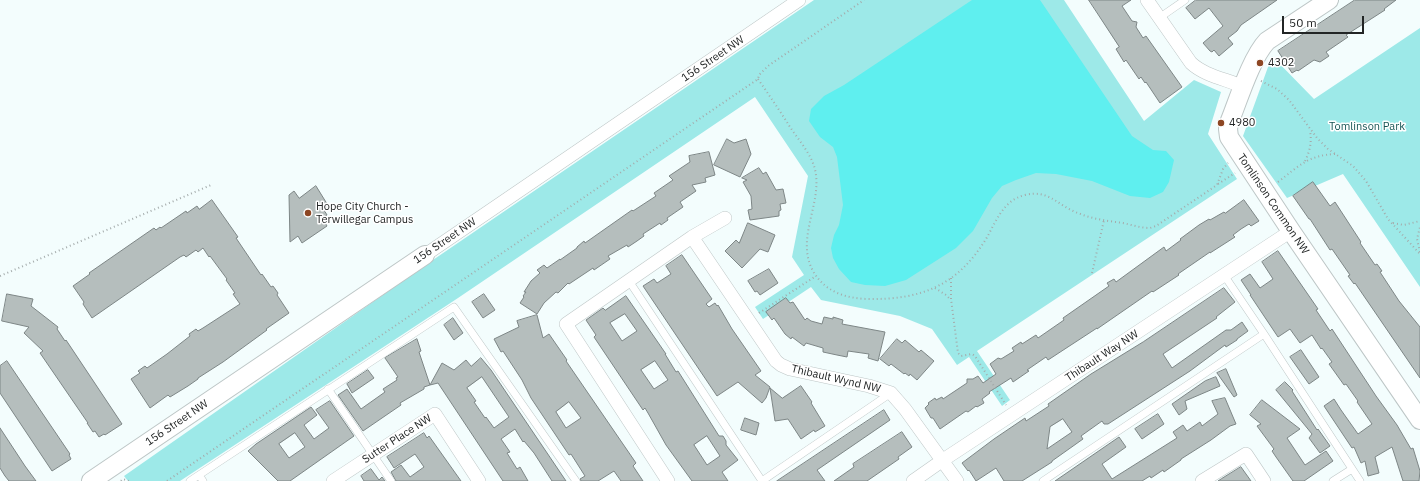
<!DOCTYPE html>
<html>
<head>
<meta charset="utf-8">
<style>
	body { margin:0 }
	#map { position:relative; width:1420px; height:481px; overflow:hidden; background:#f3fdfd; font-family:"IBM Plex Sans",sans-serif }
	canvas { display:block }
	.scale { position:absolute; left:1282px; top:16px; width:82px; height:18px; box-sizing:border-box; border:2px solid #222525; border-top:0; padding-left:5px; font-size:12px; line-height:14px; white-space:nowrap; color:#222525; -webkit-text-stroke:3px #fff; paint-order:stroke }
</style>
</head>
<body>
<div id="map">
<canvas width="1420" height="481"></canvas>
<div class="scale">50 m</div>
</div>
<script>
const context = document.querySelector('canvas').getContext('2d');
context.lineJoin = 'round';
function fill(path, color) { context.fillStyle = color; context.fill(path, 'evenodd'); }
function strokePath(path, color, width, dash) { context.strokeStyle = color; context.lineWidth = width; context.lineCap = dash ? 'butt' : 'round'; context.setLineDash(dash || []); context.stroke(path); }
function write(font, color, halo, rows, align = 'center') {
  context.font = font + ' "IBM Plex Sans",sans-serif'; context.lineWidth = 3; context.setLineDash([]); context.textBaseline = 'middle'; context.strokeStyle = halo; context.fillStyle = color; for (const [text, x, y, turn = 0] of rows) {
    context.save(); context.translate(x, y); context.rotate((+turn || 0) * Math.PI / 180); context.textAlign = isNaN(turn) ? turn : align; if (halo) context.strokeText(text, 0, 0); context.fillText(text, 0, 0); context.restore();
  }
}
const green = new Path2D(`
	M814 0H1064L1144 121 1194 80 1221 92 1208 134 1237 179 977 351 1010 400 1002 406 969 357 957 365 932 329 900 316 821 300 811 287 763 319 755 307 804 275 792 257 808 176 755 97 458 298 180 481H128L124 476 430 262Z
	M1420 28V287L1343 174 1287 198 1243 136 1272 56 1314 99Z`);
const water = new Path2D(`
	M972 0H1040L1132 136 1153 150 1166 151 1174 160 1169 182 1163 192 1150 198 1130 196 1092 181 1056 174 1036 173 1016 180 1002 186 992 198 973 231 956 248 906 280 885 286 865 285 851 282 839 269 833 258 831 248 834 235 839 225 843 205 837 157 833 147 820 137 809 121 811 109 824 96 844 85Z`);
const building = new Path2D(`
	M1089 0H1131L1122 6 1132 21 1137 22 1136 27 1143 38 1146 36 1182 87 1160 103 1146 82 1145 83 1141 77 1139 79 1126 60 1124 62 1116 49 1119 47Z
	M1196 0H1277L1241 25 1237 31 1228 38 1233 44 1219 56 1214 50 1212 52 1210 51 1203 43 1223 26 1209 8 1195 19 1186 8Z
	M1355 0H1396L1384 9 1385 10 1346 35 1348 37 1326 52 1329 56 1320 62 1314 60 1298 71 1297 70 1292 73 1278 51Z
	M727 139 734 143 746 139 751 154 740 177 714 165Z
	M709 152 715 175 705 178 706 182 692 185 696 191 680 202 683 207 667 218 668 220 661 225 660 223 643 234 644 236 637 241 628 247 627 245 608 256 610 259 594 270 593 268 569 284 568 283 558 293 556 292 544 303 537 314 520 303 524 297 523 296 526 292H524L531 281 540 273 537 270 544 265 547 268 560 259V260L577 248V247L584 241 585 243 632 210 633 211 656 196 654 193 673 180 669 176 690 162 689 156Z
	M759 168 763 174 766 172 776 190 783 189 786 203 780 204 781 210 779 211V216L750 220 748 210 752 209 751 196 743 182 747 180 742 178Z
	M1313 182 1330 206 1335 202 1361 242 1360 243 1375 265 1377 264 1382 271 1380 272 1399 301 1420 327V378L1355 283 1354 284 1348 276 1350 275 1332 249 1330 250 1310 219H1309L1293 196Z
	M316 186 329 207 324 210 327 215 322 218 327 226 302 243 298 236 290 242 289 195 294 191 299 198Z
	M212 200 238 237 236 238 261 275 262 274 271 287 273 286 278 293 277 295 289 313 266 329 267 330 223 362 198 378V379L188 386 170 397 168 395 150 408 131 379 140 373 138 371 145 366 147 368 167 354 190 336 189 334 196 329 198 331 203 328 240 304 233 294 235 293 226 280 227 279 210 256 209 257 203 248 198 252 196 250 186 257 184 255 180 257 92 318 83 304 84 302 73 286 90 274 89 273 154 228 156 230 160 227 161 228 186 211 187 213 197 206 199 209Z
	M1244 200 1259 221 1251 226 1249 224 1241 229 1233 235 1235 237 1210 253V252L1178 274 1179 275 1153 292 1152 291 1097 329V328L1048 360 1046 357 1027 370 1029 371 1013 382 1011 378 989 392 990 393 982 399 984 403 977 407 976 406 968 412 966 411 940 429 933 418H931L925 408 929 404 928 403 935 398 936 400 942 397 943 399 967 383V379H973L978 376 983 383 996 374 990 364 998 358 1001 359 1014 351 1012 348 1021 342 1022 344 1036 335 1038 338 1064 320 1063 318 1109 286 1107 283 1114 279 1116 282 1164 247 1166 251 1181 240 1180 239 1199 225 1209 219 1210 220 1224 212 1225 213Z
	M748 223 775 235 768 252 760 249 742 268 725 251 736 240 739 243Z
	M1278 251 1318 309 1316 310 1330 331 1332 329 1376 396 1397 425 1411 449 1413 448 1420 471 1419 481H1403L1392 447 1375 457 1379 473 1368 476 1365 461 1361 463 1354 447 1352 448 1324 406 1334 399 1341 410 1358 434 1372 424 1357 402 1358 401 1346 384 1344 385 1329 364 1332 362 1322 348 1321 349 1312 335 1300 343 1290 329 1278 337 1250 295H1251L1241 280 1250 274 1260 288 1273 279 1262 262Z
	M682 255 712 299 706 304 709 307 715 303 717 306 718 305 732 329 761 371 755 375 770 387 766 398 762 403 738 382 717 396 643 286 654 279 657 283 671 274 666 266Z
	M769 269 778 283 760 295 757 291 755 292 748 281Z
	M1224 288 1235 302 1216 317 1217 318 1163 354 1172 368 1226 330H1231L1242 322 1248 331 1237 339V340L1226 347 1225 345 1190 371 1108 424H1104L1102 421 1081 436 1083 439 1052 461V462L1022 481H1004L996 468 976 481 969 470 968 471 962 463 994 439 1025 418 1026 421 1049 406 1048 404 1091 374 1143 342ZM1063 419 1072 432 1047 449 1050 427Z
	M7 294 33 299 31 306 58 327 57 329 65 341 66 340 122 424 105 435 104 434 99 437 95 431 93 432 87 423H88L40 353 43 351 24 333 29 327 2 321Z
	M484 294 495 310 483 318 472 302Z
	M626 296 666 354H665L676 372 678 371 719 436H723L726 441V445L738 460 722 472 728 481H692L666 445 648 413 645 408 643 410 594 337 596 335 586 320 603 308 605 310ZM625 314 637 331 622 341 610 323ZM655 361 668 380 654 389 641 370ZM707 436 720 456 707 465 694 445Z
	M786 298 790 303 793 302 805 320 807 318 811 321 822 324 824 317 833 319V317L843 320 842 324 885 332 878 361 868 358 869 354 848 351 847 357 837 355 823 352V348L806 343 804 346 792 337 791 339 785 334 774 318 772 320 766 312Z
	M537 315 543 338 549 334 567 360 566 361 636 463 633 466 643 481H621L614 471 598 481H581L580 479 585 476 571 454 569 455 531 398 522 380 503 351 501 352 494 339 519 327 517 321ZM569 402 581 418 566 428 556 412Z
	M453 318 463 333 454 340 444 325Z
	M417 339 421 351 419 352 430 385 424 387V389L400 403 401 405 363 431 338 395 347 389 361 409 385 392 383 389 397 380 396 378 398 377 385 358Z
	M897 339 902 343 905 340 919 352 921 350 934 361 917 380 910 374 909 376 905 373 904 374 891 364 889 366 880 359Z
	M1301 350 1319 377 1309 384 1290 357Z
	M481 358 491 370 566 481H552L534 453 524 441 523 442 515 429 501 439 510 452 507 453 517 469 520 467 528 481H503L438 383 430 385 442 363 454 370 466 360 471 366ZM482 377 509 417 494 428 486 417 485 418 474 402 476 401 467 388Z
	M7 361 70 454 69 455 71 459 52 471 0 393V366Z
	M1226 369 1237 395 1234 397 1217 373Z
	M368 370 374 378 352 393 347 384Z
	M1216 377 1220 386 1185 401 1187 409 1179 415 1172 404 1205 381Z
	M1285 382 1293 390 1292 391 1317 430 1318 429 1330 446 1320 453 1309 438 1312 434 1276 390Z
	M801 386 812 402 811 403 825 426 815 432 814 430 801 439 788 419 775 421 770 388 782 398Z
	M1225 398 1236 424 1230 426 1211 440 1181 459V460L1164 472 1163 470 1151 478 1150 476 1142 481H1055L1119 437 1126 447 1102 464 1112 479 1177 438 1173 432 1183 425 1187 431 1200 422 1202 426 1218 414 1212 401Z
	M1262 400 1300 429 1287 438 1305 465 1326 451 1333 461 1304 481H1293L1276 457 1272 451 1274 449 1257 426 1261 424 1250 415Z
	M330 401 354 436 290 481H278L248 451 256 444 311 407 317 415 304 425 314 439 329 428 316 410ZM295 433 305 447 289 458 279 444Z
	M884 410 890 420 817 470 825 481H777Z
	M1158 414 1164 424 1142 439 1135 429Z
	M745 418 759 423 756 435 741 430Z
	M0 428 25 466 36 481H9L5 476 0 468Z
	M902 432 912 447 898 457 899 459 867 481H834L854 467 853 464Z
	M424 433 427 438 429 436 461 481H396L391 472 401 465 410 477 424 467 415 454 394 468 387 457Z
	M1241 467 1251 481H1218L1221 479Z
	M371 469 379 480 382 477 385 481H364L361 476Z`);
const path = new Path2D(`
	M758 79C769 95 780 111 790 127 800 142 814 157 816 175 820 207 796 240 813 271 825 292 845 298 867 299 921 300 957 286 986 239 996 222 1003 200 1025 195 1049 189 1058 206 1078 213 1092 219 1108 221 1123 223 1132 225 1141 228 1150 228L1156 226 1217 185 1223 169 1228 163
	M1261 81 1277 89 1289 100 1317 138 1328 149 1353 166 1366 181 1388 219 1420 254
	M1305 161C1310 151 1312 142 1310 131
	M1278 182C1299 166 1308 155 1336 154
	M1218 184 1235 173
	M1393 223 1404 225 1420 221
	M1420 252 1417 239 1420 227
	M1092 273 1104 220
	M0 276 211 185
	M951 278V299L958 353 961 356 972 354 975 356 1006 405
	M935 288 946 295 950 299
	M759 313 816 276
	M121 481 123 479 129 481
	M167 481 758 79 759 75 768 66 864 0`);
const lane = new Path2D(`
	M1159 18 1185 0
	M1224 275 1264 334 1360 481
	M629 281 762 481
	M328 389 391 481
	M199 475 454 307 576 481
	M190 481 199 475 203 481
	M762 481 891 393
	M1043 481 1264 334
	M1333 481 1352 469`);
const street = new Path2D(`
	M1147 0 1191 63C1205 76 1226 79 1244 87
	M692 237 725 218
	M425 255 799 0
	M333 481 435 414 479 481
	M668 481 566 324 692 237 776 361 781 365 790 369 869 386 891 393 905 409 957 481
	M913 481 943 460 1291 231
	M1202 481 1246 454 1264 481`);
const secondary = new Path2D(`
	M1329 0 1267 41C1251 58 1238 101 1229 123L1228 129 1229 137 1291 231 1420 420
	M91 481 425 255`);
const markers = [
	[1260,63,4,"#8d4623"],
	[1221,123,4,"#8d4623"],
	[308,213,4,"#8d4623"]
];
const streetNames = [
	["156 Street NW",713,59,-34],
	["Tomlinson Common NW",1273,204,56],
	["156 Street NW",445,241,-34],
	["Thibault Way NW",1102,356,-33],
	["Thibault Wynd NW",836,379,13],
	["156 Street NW",177,423,-34],
	["Sutter Place NW",397,439,-33]
];
const poiNames = [
	["4302",1268,63],
	["4980",1229,123],
	["Hope City Church -",316,207],
	["Terwillegar Campus",316,220]
];
const parkNames = [
	["Tomlinson Park",1367,127]
];
fill(green, '#9de9e8');
fill(water, '#5fefef');
fill(building, '#b5bebd');
strokePath(building, '#7d8686', 1);
strokePath(lane, '#bdc6c6', 8);
strokePath(street, '#bdc6c6', 14);
strokePath(secondary, '#bdc6c6', 20);
strokePath(path, '#a4abab', 2, [1, 3]);
strokePath(lane, '#fff', 7);
strokePath(street, '#fff', 13);
strokePath(secondary, '#fff', 18);
for (const [x, y, r, color] of markers) { const dot = new Path2D(); dot.arc(x, y, r, 0, 2 * Math.PI); context.fillStyle = color; context.fill(dot); strokePath(dot, '#fff', 1.5); }
write('11px', '#222525', '#fff', streetNames);
write('11px', '#222525', '#fff', poiNames, 'left');
write('11px', '#165454', '#fff', parkNames);
</script>
</body>
</html>
